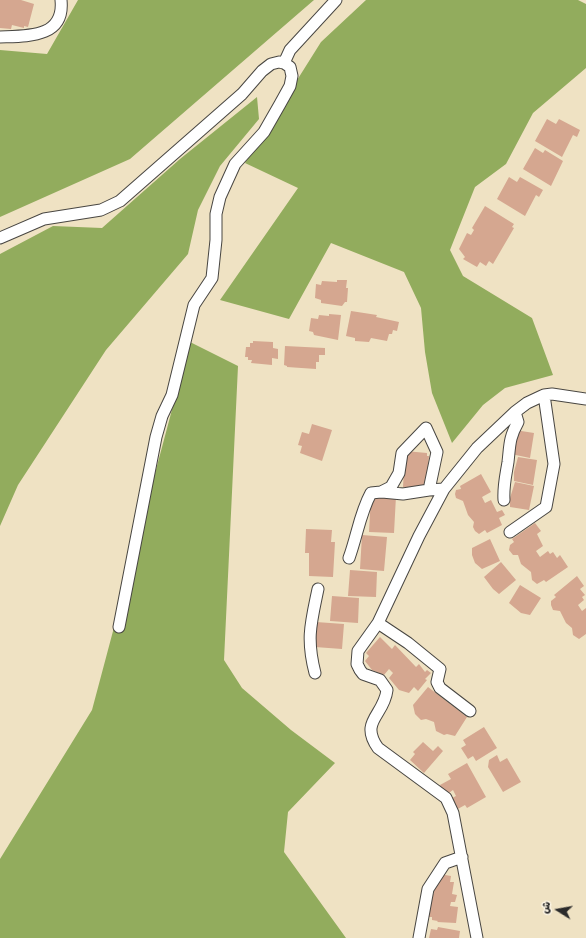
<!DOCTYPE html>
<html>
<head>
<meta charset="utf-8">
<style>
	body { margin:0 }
	#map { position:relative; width:586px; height:938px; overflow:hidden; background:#efe2c3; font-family:"Architects Daughter","Playpen Sans Arabic",sans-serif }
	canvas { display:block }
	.north { position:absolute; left:538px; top:890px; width:40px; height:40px; -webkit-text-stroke:3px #fcf5e5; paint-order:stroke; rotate:281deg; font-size:11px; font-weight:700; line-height:16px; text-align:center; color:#2b2b2b }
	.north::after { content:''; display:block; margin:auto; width:14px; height:18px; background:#2b2b2b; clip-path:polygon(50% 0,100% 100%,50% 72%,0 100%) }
</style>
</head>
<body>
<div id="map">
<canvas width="586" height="938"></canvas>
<div class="north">ش</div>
</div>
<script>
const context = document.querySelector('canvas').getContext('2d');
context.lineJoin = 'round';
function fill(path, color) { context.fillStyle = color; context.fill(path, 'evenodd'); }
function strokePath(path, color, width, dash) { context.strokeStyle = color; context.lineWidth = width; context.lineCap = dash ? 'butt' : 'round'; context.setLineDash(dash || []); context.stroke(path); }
const forest = new Path2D(`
	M78 0H314L130 159 0 217V50L47 54Z
	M366 0H578L586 4V68L533 113 506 164 475 187 450 250 463 276 532 318 553 375 505 388 483 405 452 443 432 393 425 352 421 308 404 272 331 243 289 319 220 300 298 188 245 163 321 42Z
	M257 97 259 119 220 166 198 210 188 254 106 350 18 485 0 526V254L53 226 102 228 180 159Z
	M190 342 238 366 224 660 242 688 291 730 335 763 288 812 284 852 346 938H0V859L92 710Z`);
const building = new Path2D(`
	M0 0H21L34 4 28 27 24 26V28L12 25 11 29 0 28Z
	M547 119 556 124 559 119 580 130 577 137 573 135 562 157 535 141Z
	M535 148 543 153 545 150 563 161 551 186 523 169Z
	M509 177 517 182 520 177 543 190 539 197 536 195 525 216 497 199Z
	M485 206 514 224 512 227 514 228 493 264 489 261 486 266 480 262 477 267 463 259 465 257 459 249 467 233 471 235 474 230 472 228Z
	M337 280H347L346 288H348L347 302H345L342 306 321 303V300L315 298 316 284 321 285 322 281 337 282Z
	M351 311 377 315 376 317 399 322 397 331 393 330 392 334H389L387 341 371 338 369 342 355 341V338L346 336Z
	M329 314 341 315 338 340 314 335 313 332 309 331 311 318 318 319 319 315 329 316Z
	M253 341 273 342V348L278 349V359L272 358V365L251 363 252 360H248V357H245L246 347H250V343H253Z
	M285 346 325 348V355H319V362H316V369L287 367V366L284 365Z
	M312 424 332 430 322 461 300 453 302 446 298 445 302 432 309 434Z
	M515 430 534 433 530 458 511 454Z
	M405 451 427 453V456H429L426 488 403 487Z
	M518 457 537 460 533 485 514 481V472Z
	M481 474 491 492 482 497 485 503 491 500 497 512 502 510 505 515 499 518 502 525 487 533 485 530 479 534 475 531 473 527 474 522 468 515 463 501 456 498 455 494 456 490 461 489 460 486Z
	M515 482 534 486 529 510 510 507V498Z
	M371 495 396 496 394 533 369 532Z
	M535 523 541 531 537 534 543 546 536 551 540 557 548 551 550 554 553 552 557 558 560 555 568 567 546 582 544 580 537 584 532 580 531 572 521 564 518 555H513L509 550 510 545 514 542 512 539Z
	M306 529 332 530 331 542H335L333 577 309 576V553H305Z
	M362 535 387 537 384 571 360 569Z
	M490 539 500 561 482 569 475 563 472 555V548Z
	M501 562 516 580 499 594 493 589 484 577Z
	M350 570 377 572 376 597 348 596Z
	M577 576 584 586 580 589 585 595 582 597 584 600 578 605 582 611 586 608V634L579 639 573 635 572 628 566 623 560 611 553 610 551 605V601L556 597 554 595Z
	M520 585 541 598 530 615 521 613 509 603Z
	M332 596 359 598 358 623 330 621Z
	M316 622 344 624 342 649 315 647Z
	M380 637 392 649 395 645 416 667 419 664 425 672 427 670 431 673 425 679 427 680 418 691 414 687 409 693 399 690 389 678 393 673 389 669 384 675 372 670 365 661 369 656 366 653Z
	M428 687 467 717 455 736 447 734 444 735 436 731 434 722 426 719 421 720 415 714 413 705Z
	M484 727 497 748 476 761 473 756 468 759 461 748 466 745 463 740Z
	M423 742 433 751 438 746 443 751 424 773 410 760 415 754 413 752Z
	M497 755 500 762 507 758 521 782 503 792 488 767 489 760Z
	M467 763 486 797 467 808 465 805 456 810 450 799 456 796 453 790 446 795 442 791 440 785 451 779 448 774Z
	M439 874 451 876 450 882H454L452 894 457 895 455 902H451L450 906 458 907 456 923 437 922 438 921 432 920V917H429V915L426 914 429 893 434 894 433 890Z
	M438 927 460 931 459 938H429L431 929 437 930Z`);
const minor = new Path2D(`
	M0 37C27 36 65 38 61 0
	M0 238 44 219 101 210 120 201 242 94 262 71 271 64 279 62 284 63 290 50 336 0
	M382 492 403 494 429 490
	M504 500C503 486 506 475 508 462 510 445 509 438 518 422L515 412
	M510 532 546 507 554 464 544 395
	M349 558C357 536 360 513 371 493L381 492 391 487 399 473 402 453 426 428 437 452 429 490 444 489
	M378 623 408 643 440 669 437 682 440 688 470 711
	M119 627 156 437 162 416 172 395 194 305 212 278 216 240V214L220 197 235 164 264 132 280 104 290 86 292 76 290 67 284 63
	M315 673C306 638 311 623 318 589
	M419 938 428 889 445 863 462 857
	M477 938 453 813 446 798 378 748C359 721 384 716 387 690L380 680 363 674 360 670 357 664 358 651 378 623 419 536 444 489 477 448 515 412 527 403 544 395 552 394 586 399`);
fill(forest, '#92ac5d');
fill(building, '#d5a790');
strokePath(minor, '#484642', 13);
strokePath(minor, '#fff', 11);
</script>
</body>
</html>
